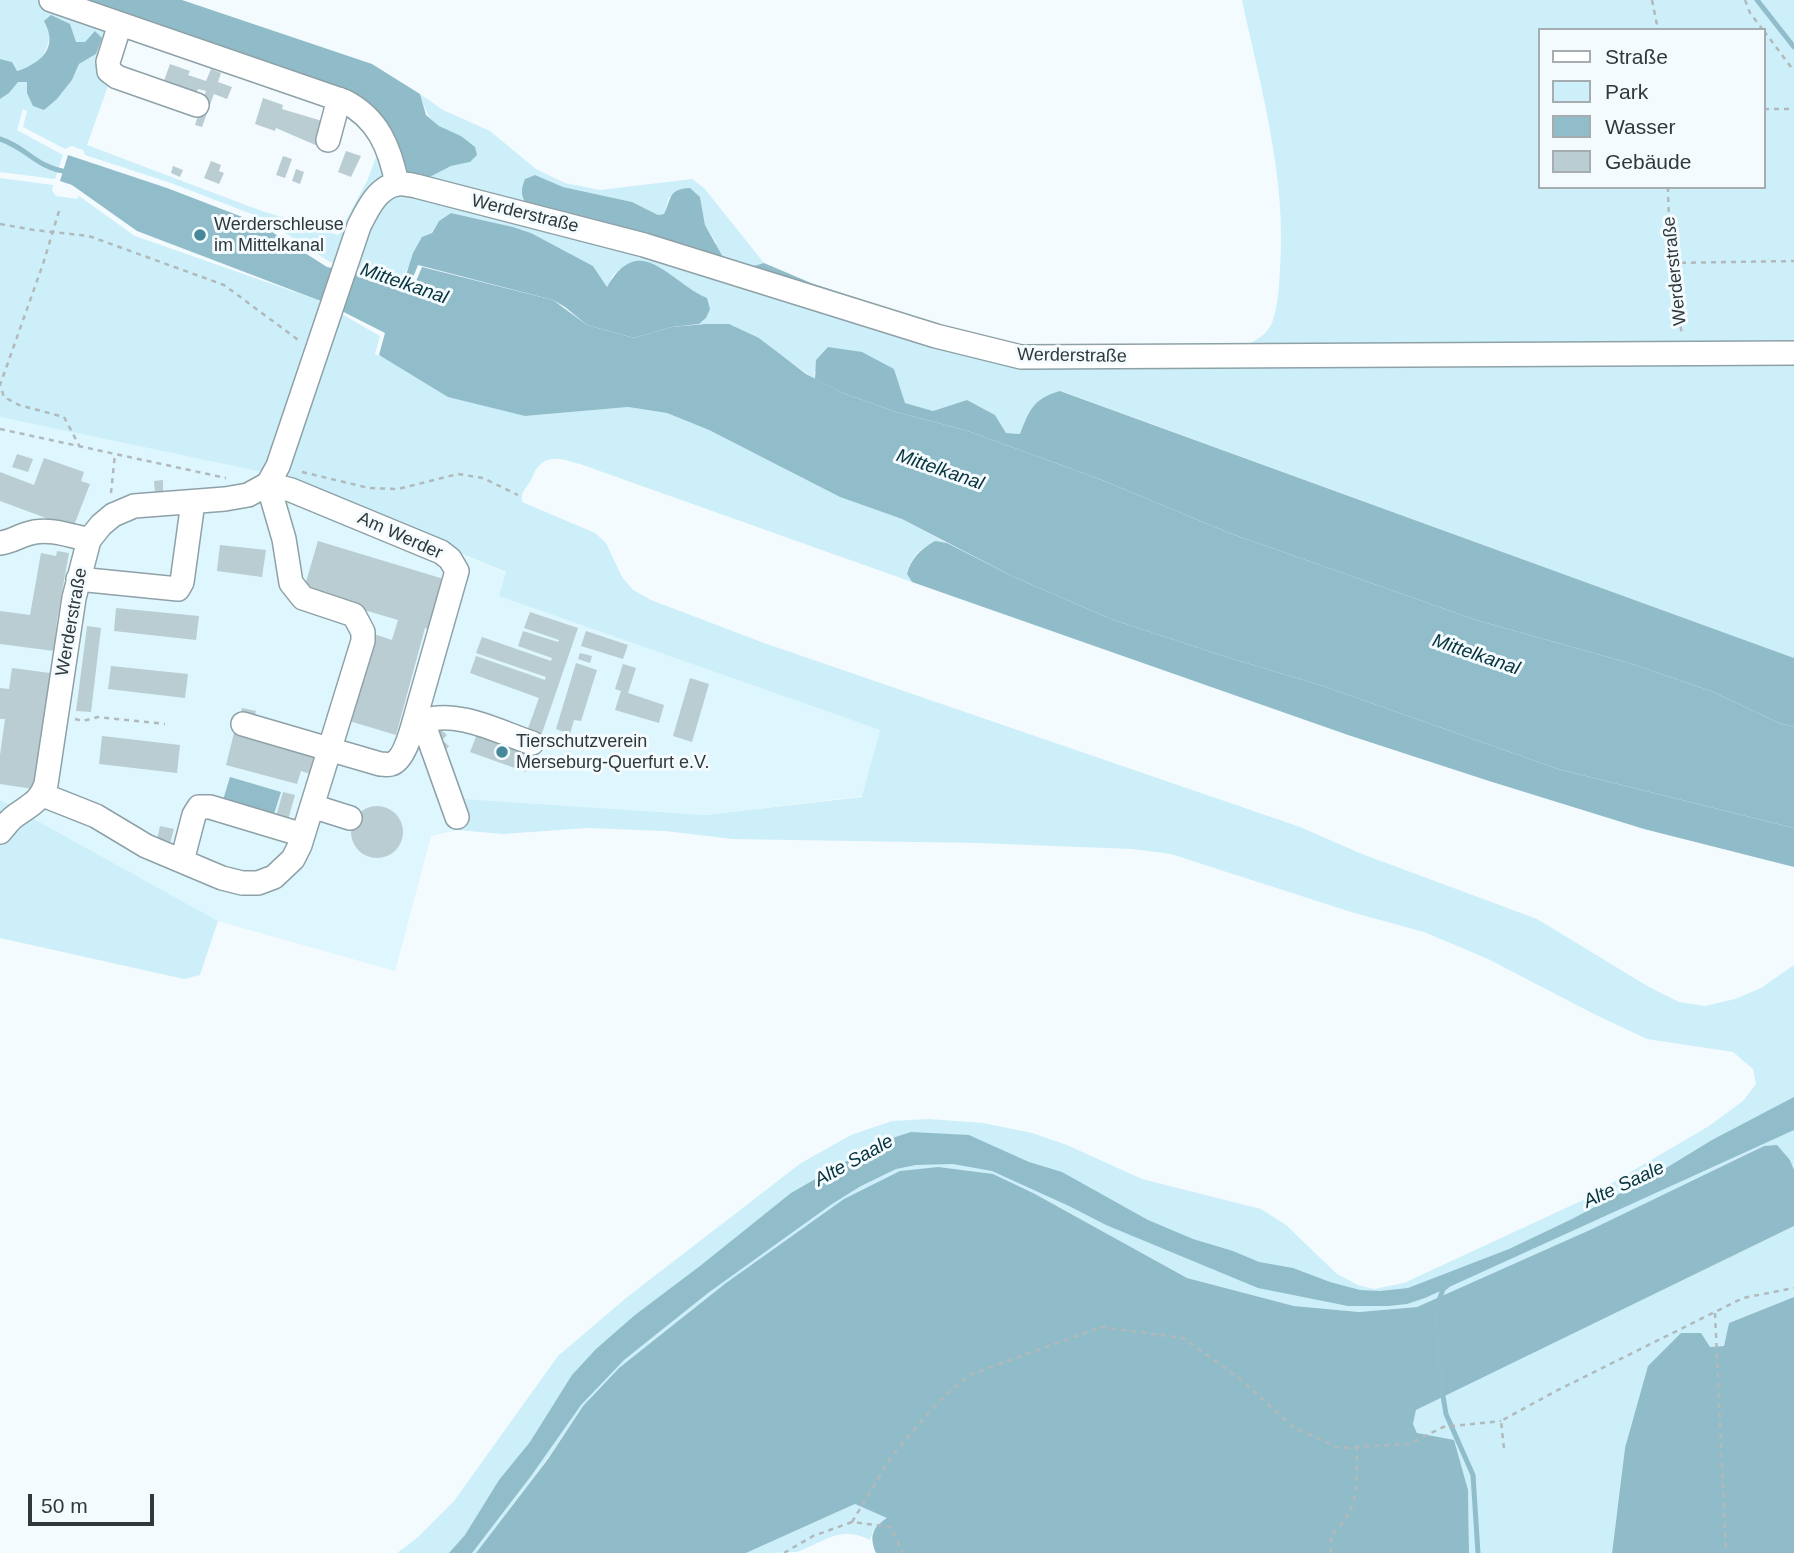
<!DOCTYPE html>
<html>
<head>
<meta charset="utf-8">
<style>
	body { margin:0 }
	#map { position:relative; width:1794px; height:1553px; overflow:hidden; background:#f3fbfe; font-family:Arial,sans-serif }
	canvas { display:block }
	.legend { position:absolute; left:1538px; top:28px; width:228px; height:161px; box-sizing:border-box; background:#f3fbfe; border:2px solid #a5adb0; margin:0; padding:9px 12px; list-style:none; font-size:21px; color:#30383a }
	.legend li { display:flex; align-items:center; gap:14px; height:35px }
	.legend b { width:35px; border:2px solid #a5adb0 }
	.scale { position:absolute; left:28px; top:1494px; width:126px; height:32px; box-sizing:border-box; border:4px solid #30383a; border-top:0; padding-left:9px; font-size:21px; line-height:24px; white-space:nowrap; color:#30383a; -webkit-text-stroke:5px #f3fbfe; paint-order:stroke }
</style>
</head>
<body>
<div id="map">
<canvas width="1794" height="1553"></canvas>
<ul class="legend">
<li><b style="height:9px;background:#fff"></b>Straße</li>
<li><b style="height:19px;background:#cdeff9"></b>Park</li>
<li><b style="height:19px;background:#91bdcb"></b>Wasser</li>
<li><b style="height:19px;background:#b9cdd3"></b>Gebäude</li>
</ul>
<div class="scale">50 m</div>
</div>
<script>
const context = document.querySelector('canvas').getContext('2d');
context.lineJoin = 'round';
function fill(path, color) { context.fillStyle = color; context.fill(path, 'evenodd'); }
function strokePath(path, color, width, dash) { context.strokeStyle = color; context.lineWidth = width; context.lineCap = dash ? 'butt' : 'round'; context.setLineDash(dash || []); context.stroke(path); }
function write(font, color, halo, rows, align = 'center') {
  context.font = font + ' Arial,sans-serif'; context.lineWidth = 6; context.setLineDash([]); context.textBaseline = 'middle'; context.strokeStyle = halo; context.fillStyle = color; for (const [text, x, y, turn = 0] of rows) {
    context.save(); context.translate(x, y); context.rotate((+turn || 0) * Math.PI / 180); context.textAlign = isNaN(turn) ? turn : align; if (halo) context.strokeText(text, 0, 0); context.fillText(text, 0, 0); context.restore();
  }
}
const built = new Path2D(`
	M0 417 262 472 506 573 500 596 880 730 863 796 706 815 464 799 458 830 431 836 395 971 218 921 0 800Z`);
const green = new Path2D(`
	M0 0H71L131 21 87 145 259 210 338 235 367 181 388 125 399 142 402 160 424 180 451 166 470 162 461 136C434 125 429 123 420 94L443 110 490 131 536 169 565 183 600 190 692 179 704 188 764 263 753 266 936 332 1013 345 1249 344C1258 339 1267 334 1272 323 1278 307 1279 287 1280 270 1287 178 1261 89 1242 0H1794V658L1061 391 1020 434 1006 433 995 415 967 400 933 411 904 403 894 369 814 371 815 379 783 357 759 338 705 324H699L706 318V298L679 283 627 264 613 275 607 287 593 266 531 233 513 227 451 213 439 221 406 271 405 278 330 262 262 218 171 183 85 155 83 150 72 146 65 149 23 127 27 111 23 109 17 130 63 155 55 179 0 172V99L9 93 18 81 27 82 44 109 57 99 72 80 79 64 96 54 85 42H75L50 32C47 57 40 63 16 71L12 62 0 59ZM1540 30H1764V187H1540ZM535 175 563 187 632 202 658 215 664 214 669 197H700L705 225 717 244 525 179Z
	M0 178 53 185 52 191 56 196 77 199 79 196 135 236 315 299 380 336 375 354 525 416 628 407 667 413 709 430 840 497 902 519 947 543C926 540 912 554 907 574L912 582 580 464C565 460 549 453 538 467 534 471 533 477 530 482 525 489 521 492 522 502L595 533 606 543 622 577 633 590 651 600 764 643 1300 827 1362 854 1537 919 1649 987 1679 1002 1705 1006 1735 999 1761 988 1794 965V1170L1790 1160 1764 1146 1592 1229 1417 1307 1359 1312 1294 1306 1187 1278 1035 1194 652 1344 619 1368 583 1406 548 1458 476 1553H397L417 1538 454 1501 558 1356 626 1298 801 1163 851 1135 892 1121 929 1119 983 1123 1032 1133 1067 1145 1142 1179 1261 1209 1286 1225 1337 1274 1358 1285 1374 1289 1404 1283 1583 1200 1709 1126 1743 1101 1756 1084 1753 1069 1733 1052 1647 1039 1594 1014 1488 959 1424 932 1351 912 1171 854 1132 849 978 843 732 839 665 831 588 828 502 834 458 830 464 799 706 815 862 797 880 730 499 596 506 572 262 472 0 417Z
	M0 800 218 921 200 975 184 979 0 938Z
	M1794 1226V1297L1729 1323 1724 1346 1710 1347 1625 1448 1612 1553H1469L1468 1490 1417 1433 1413 1424 1416 1410Z
	M855 1504 888 1518 873 1531 870 1540C839 1525 825 1542 797 1552 782 1553 761 1553 746 1553Z`);
const forest = new Path2D(`
	M71 0H182L372 64 420 94 426 115 439 126 461 136 475 147 477 155 470 162 451 166 424 180 401 173C402 132 389 126 359 101Z
	M51 15 70 24 76 42H85L95 31 102 38 96 54 79 64 72 80 57 99 44 110 33 106 27 93V82H18L9 93 0 99V59L12 62 17 71C41 63 59 48 44 21Z
	M535 175 563 187 632 202 658 215 664 214C672 198 668 189 690 188L700 197 705 225 724 259 529 208C521 197 520 191 525 179Z
	M451 213 513 227 531 233 593 266 607 287C640 230 668 281 707 298L710 309 706 318 699 324 672 327 634 338 587 325 565 307 553 300 418 265 412 280 405 278 413 253 422 237 432 233 439 221Z
	M764 263 811 283 979 338 1013 345 1017 348 1015 351 998 350 753 273V266Z
	M828 347 862 352 894 369 905 403 933 411 967 400 995 415 1006 433 1020 434C1030 409 1033 399 1060 391L1794 658V727L1779 723 1711 691 1629 663 1476 620 1232 534 1102 480 965 430 896 412 843 393 815 379 816 360Z
	M935 541 947 543 1014 577 1111 619 1220 655 1326 687 1558 769 1794 828V867L1644 829 1489 781 1348 735 912 582 907 574C911 558 921 549 935 541Z
	M1777 1145 1790 1160 1794 1170V1226L1416 1410 1413 1424 1417 1433 1454 1440 1468 1490 1469 1553H876C869 1536 872 1528 887 1518L855 1504 746 1553H476L548 1459 583 1406 619 1368 726 1283 844 1199 900 1171 938 1167 993 1174 1035 1194 1187 1278 1294 1306 1359 1312 1417 1307 1592 1229 1764 1146Z
	M1794 1297V1553H1612L1625 1448 1648 1366 1681 1333H1701L1710 1347 1724 1346 1729 1323Z`);
const water = new Path2D(`
	M68 155 167 188 258 223 327 267 414 286 422 267 553 300 587 325 634 338 672 327 705 324H729L759 338 806 374 843 393 896 412 965 430 1102 480 1232 534 1476 620 1629 663 1711 691 1779 723 1794 727V828L1558 769 1326 687 1220 655 1111 619 1014 577 902 519 840 497 709 430 667 413 628 407 525 416 448 397 379 355 385 333 326 303 137 231 72 185 60 181Z
	M230 777 281 792 274 814 223 800Z
	M1794 1097V1130L1425 1298 1407 1304 1388 1306H1348L1258 1288 1106 1225 1069 1206 992 1171 953 1164 916 1165 896 1169 861 1186 832 1204 708 1293 624 1360 581 1405 531 1476 472 1553H449L465 1535 499 1480 530 1442 572 1375 596 1349 635 1315 700 1266 791 1193 880 1142 911 1132 969 1135 1029 1162 1062 1172 1148 1220 1193 1239 1233 1251 1259 1262 1293 1268 1330 1282 1360 1290 1380 1291 1408 1288 1509 1249 1572 1219 1653 1176 1712 1140Z`);
const stream = new Path2D(`
	M1757 0 1794 47
	M0 139C28 148 36 168 68 172
	M1447 1286 1443 1289 1435 1312 1441 1384 1446 1414 1473 1475 1478 1553`);
const building = new Path2D(`
	M170 64 190 71 188 75 206 81 211 69 221 73 218 82 232 87 227 99 214 94 202 127 195 125 206 91 198 89 195 97 161 89Z
	M263 98 283 105 282 109 329 123 320 147 276 128 275 131 255 124Z
	M346 151 361 156 351 177 338 172Z
	M283 156 292 159 285 178 276 175Z
	M211 161 221 165 219 171 224 173 219 184 204 178Z
	M173 166 183 170 180 177 171 173Z
	M296 169 304 172 300 184 292 181Z
	M17 454 33 459 28 472 12 467Z
	M44 458 84 472 81 481 90 484 73 528 0 501V472L34 485Z
	M163 480V493L155 494 154 481Z
	M318 541 447 580 432 630 425 628 396 735 346 720 371 633 392 640 398 620 303 592Z
	M220 545 266 550 262 577 217 571Z
	M57 551 69 553 57 620 54 651 0 644V611L30 615 41 553 56 556Z
	M116 608 199 616 196 640 114 631Z
	M530 612 578 628 540 739 526 734 539 698 470 673 476 656 545 680 546 677 476 653 482 637 551 661 552 658 518 646 523 631 558 642 559 640 524 628Z
	M87 626 101 628 91 712 76 711Z
	M586 631 628 645 623 659 581 646Z
	M580 653 592 656 590 663 578 659Z
	M576 663 597 670 581 721 574 720 570 734 556 729Z
	M623 664 636 668 628 693 664 705 659 723 615 710 621 691 615 689Z
	M111 666 188 674 185 698 108 689Z
	M12 668 50 673 33 789 0 784V755L5 719H0V688L9 689Z
	M690 678 709 684 692 742 673 736Z
	M242 708 256 711 254 718 240 715Z
	M437 726 447 735 442 740 449 746 444 752 432 732Z
	M235 729 319 756 314 775 301 771 297 784 226 765Z
	M478 732 533 753 526 772 470 752Z
	M102 736 180 745 177 773 99 764Z
	M283 792 295 795 288 820 276 816Z
	M351 832a26 26 0 1 1 52 0a26 26 0 1 1-52 0Z
	M160 826 174 829 169 847 156 844Z`);
const path = new Path2D(`
	M1652 0 1658 30
	M1745 0 1750 13 1763 30
	M1764 31 1794 71
	M1764 109H1794
	M1668 187C1669 237 1672 285 1682 334
	M59 211 43 264 0 385 4 397 19 405 64 417 80 447
	M0 224 34 230 89 236 224 285 301 342
	M1671 263 1794 261
	M0 429 226 478
	M302 472 369 488 398 489 458 474 483 478 518 495
	M111 493 115 454
	M75 719 83 721 98 717 165 724
	M1715 1313 1726 1553
	M1504 1448 1501 1421 1556 1391 1743 1298 1794 1288
	M852 1522 892 1456 936 1404 969 1375 1101 1327 1183 1338 1239 1378 1293 1427 1339 1448 1409 1444 1443 1427 1501 1421
	M784 1553 813 1536 852 1522 891 1527 903 1553
	M1331 1553V1535C1361 1509 1356 1483 1357 1447`);
const minor = new Path2D(`
	M51 0 344 101C378 118 390 148 397 184
	M120 24 108 62 109 71 117 77 197 105
	M328 140 339 99
	M268 484 291 490 441 552 450 559 457 571 418 708 457 817
	M0 543C10 542 17 537 27 534 47 527 69 535 89 540
	M78 579 178 589 182 582 193 502
	M423 721C456 709 499 732 532 743
	M243 724 380 764C384 764 388 765 391 764 406 760 414 721 418 708
	M43 795 96 816 146 846 222 878 242 883H258L274 877 293 859 300 845 363 641V632L354 615 303 598 291 583 284 539 268 484
	M312 806 350 818
	M0 832C5 827 9 820 15 816 30 805 40 802 46 784L74 598 89 540 101 525 113 515 134 506 225 499 248 495 268 484 278 466 359 226C367 210 378 186 398 184 403 183 411 185 416 186L644 245 936 336 1021 357 1794 353
	M182 861 194 815 199 807H210L303 835`);
const markers = [
	[200,235,7,"#468799"],
	[502,752,7,"#468799"]
];
const streetNames = [
	["Werderstraße",525,214,14],
	["Werderstraße",1675,271,-96],
	["Werderstraße",1072,356,1],
	["Am Werder",400,536,24],
	["Werderstraße",72,622,-80]
];
const poiNames = [
	["Werderschleuse",214,225],
	["im Mittelkanal",214,246],
	["Tierschutzverein",516,742],
	["Merseburg-Querfurt e.V.",516,763]
];
const waterNames = [
	["Mittelkanal",404,284,19],
	["Mittelkanal",940,470,19],
	["Mittelkanal",1476,655,19],
	["Alte Saale",854,1161,-29],
	["Alte Saale",1624,1185,-25]
];
fill(built, '#def6fd');
fill(green, '#cdeff9');
fill(forest, '#90bcc9');
fill(water, '#91bdcb');
strokePath(stream, '#91bdcb', 5);
fill(building, '#b9cdd3');
strokePath(minor, '#8ea1a7', 26);
strokePath(path, '#b1b9bb', 2.5, [5, 5]);
strokePath(minor, '#fff', 23);
for (const [x, y, r, color] of markers) { const dot = new Path2D(); dot.arc(x, y, r, 0, 2 * Math.PI); context.fillStyle = color; context.fill(dot); strokePath(dot, '#f3fbfe', 2.5); }
write('18px', '#30383a', '#f3fbfe', streetNames);
write('18px', '#30383a', '#f3fbfe', poiNames, 'left');
write('italic 19px', '#06323c', '#f3fbfe', waterNames);
</script>
</body>
</html>
